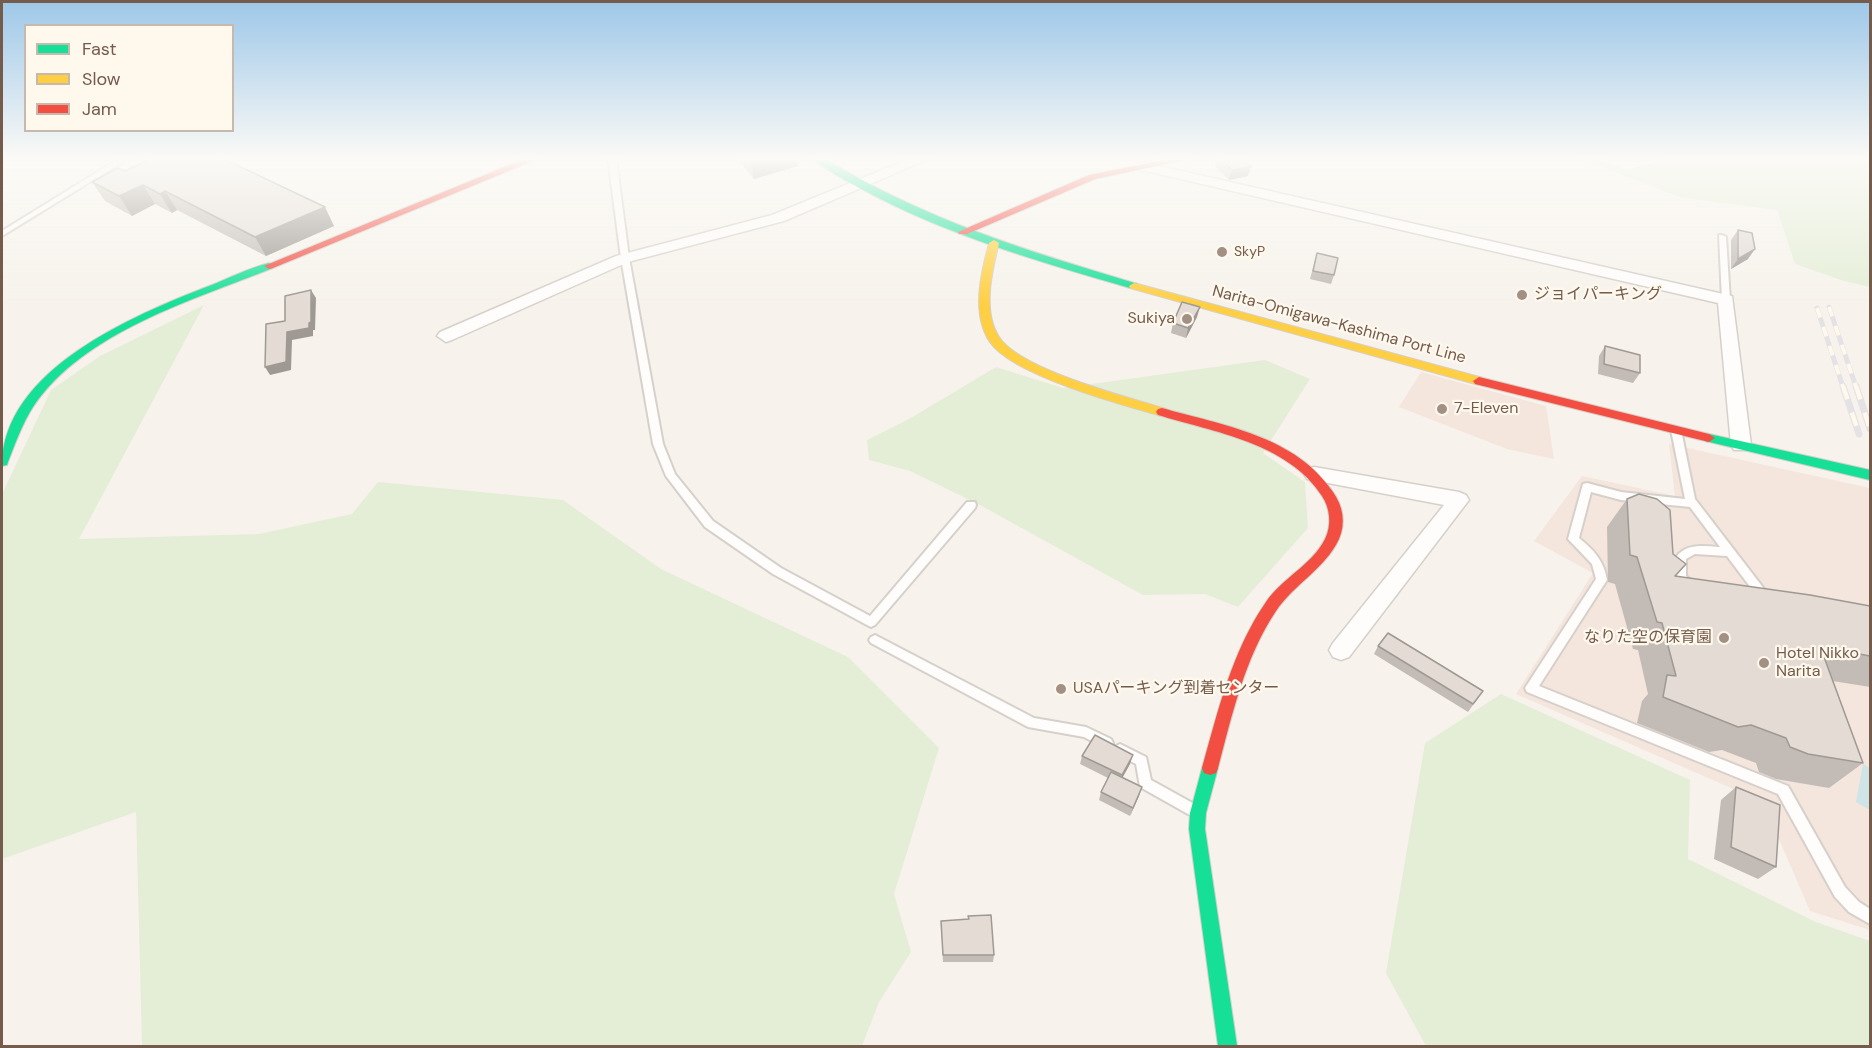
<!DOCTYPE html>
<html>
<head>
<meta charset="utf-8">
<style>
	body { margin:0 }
	#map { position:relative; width:1872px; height:1048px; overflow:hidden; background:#f7f3ec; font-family:"DM Sans",sans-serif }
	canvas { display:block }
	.frame { position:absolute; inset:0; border:3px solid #745b4c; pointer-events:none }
	.legend { position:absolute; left:24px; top:24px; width:210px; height:108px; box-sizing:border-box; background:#fef8ed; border:2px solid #c7b9ad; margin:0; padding:8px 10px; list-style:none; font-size:18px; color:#745b4c }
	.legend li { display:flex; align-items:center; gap:12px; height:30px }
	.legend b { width:30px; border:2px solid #c7b9ad }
</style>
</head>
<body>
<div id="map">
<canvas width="1872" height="1048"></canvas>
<div class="frame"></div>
<ul class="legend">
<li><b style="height:8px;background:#16e098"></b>Fast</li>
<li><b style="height:8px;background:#ffcf43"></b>Slow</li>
<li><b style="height:8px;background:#f24e42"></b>Jam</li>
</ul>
</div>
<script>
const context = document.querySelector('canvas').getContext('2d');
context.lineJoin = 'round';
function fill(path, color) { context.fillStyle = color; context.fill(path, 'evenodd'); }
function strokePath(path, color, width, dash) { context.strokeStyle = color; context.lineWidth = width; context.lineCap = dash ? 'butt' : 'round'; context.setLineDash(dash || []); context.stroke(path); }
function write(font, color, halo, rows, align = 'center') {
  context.font = font + ' "DM Sans","Noto Sans JP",sans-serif'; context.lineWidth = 4.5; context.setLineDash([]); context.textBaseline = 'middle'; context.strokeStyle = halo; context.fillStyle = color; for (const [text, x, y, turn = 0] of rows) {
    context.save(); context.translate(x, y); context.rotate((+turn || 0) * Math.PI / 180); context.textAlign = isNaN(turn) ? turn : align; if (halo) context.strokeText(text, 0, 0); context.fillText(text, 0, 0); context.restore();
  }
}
const commercial = new Path2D(`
	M1421 372 1546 406 1554 459 1507 449 1399 407Z
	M1669 444 1870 488V930L1810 911 1763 802 1516 694 1593 573 1534 541 1582 476 1675 496Z`);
const green = new Path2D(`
	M1578 158H1601L1627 170 1671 158H1870V287L1844 281 1795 264 1777 210 1682 198Z
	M204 305 79 539 259 534 352 514 378 482 563 500 661 569 848 657 939 748 894 894 911 952 879 1002 862 1046H142L136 812 2 859 3 492 51 390 100 356Z
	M1265 360 1310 379 1263 453 1305 482 1308 528 1238 607 1205 594 1143 595 978 504 910 471 869 460 867 440 909 419 996 367 1063 388Z
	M1501 694 1690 780 1688 859 1816 922 1870 941V1046H1426L1386 973 1425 743Z`);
const water = new Path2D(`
	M1863 764 1870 768V810L1856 802Z`);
const lane = new Path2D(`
	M120 158H129L2 236V231Z
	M608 158H616L629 258 663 444 675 474 713 521 781 568 870 616 967 502H975L976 505 975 508 875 625 871 627 867 625 773 574 705 527 666 476 653 444 621 258Z
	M1719 235H1722L1726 237 1730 300 1726 303 1722 300Z
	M1676 427 1681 430 1695 499 1768 594 1770 597 1768 600H1760L1727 556 1695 554 1686 559V576L1695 584 1693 587C1686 589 1679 584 1676 578V557C1687 543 1703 546 1720 547L1690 507 1621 500 1591 492 1579 538C1594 550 1604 561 1607 580L1539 686 1788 786 1845 887 1859 902 1870 909V924L1849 912 1835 897 1778 794 1527 692 1525 688 1596 579 1592 564 1568 539 1583 484 1587 483 1621 492 1685 499 1671 430Z
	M875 635 1034 718 1086 727 1111 739 1113 743 1111 747 1107 749 1084 737 1028 727 871 643 869 640 871 637Z
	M1120 744 1146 757 1151 780 1198 806 1200 810 1198 814 1193 816 1188 814 1140 787 1136 764 1116 754 1114 750 1116 746Z`);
const street = new Path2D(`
	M911 158H931L784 221 628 262 452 340 446 342 437 336 440 332 616 256 772 215Z
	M1142 162 1732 296 1751 445 1748 450H1734L1731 445 1718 303 1137 169 1135 166Z
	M1314 467 1459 492 1466 495 1469 500 1349 657 1341 660 1333 657 1329 650 1333 643 1444 505 1307 479 1304 474 1307 469Z`);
const fast = new Path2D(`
	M812 158H824C923 219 1027 251 1138 284L1139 286 1138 288H1130C1040 262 950 236 867 192 849 182 827 172 812 158Z
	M269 263 274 266 273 268C193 300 83 332 33 407 22 424 15 444 8 462L7 465 2 466C2 370 134 315 209 286 229 278 249 268 269 263Z
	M1709 434 1870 470V480L1705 441 1703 438 1705 435Z
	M1210 761 1216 763 1218 768 1206 813 1205 829 1237 1046H1218L1189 829 1190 813 1202 768 1204 763Z`);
const slow = new Path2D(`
	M994 240 999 243C992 271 982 311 999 337 1020 370 1128 397 1166 409L1168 412 1166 415 1162 416C1122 405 1012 375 990 342 971 314 981 273 989 243Z
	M1134 283 1483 378 1485 381 1479 385 1130 288 1129 286Z`);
const jam = new Path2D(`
	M526 158H540L273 268 269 269 264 266Z
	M1174 158H1195L1095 179 967 234H959L958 232 1089 175Z
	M1479 377 1709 434 1715 438 1709 442 1475 384 1473 381Z
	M1162 408C1222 425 1296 436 1333 492 1343 506 1346 523 1339 539 1325 569 1294 584 1276 611 1245 657 1232 715 1218 768L1216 773 1210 775 1204 773 1202 768C1218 711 1232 651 1266 602 1282 578 1312 565 1325 539 1332 525 1330 508 1322 496 1288 443 1214 432 1158 415L1156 412 1158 409Z`);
const railFar1 = new Path2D(`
	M1829 307 1856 387
	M1817 308 1843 387`);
const rail = new Path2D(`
	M1843 386 1859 434
	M1856 386 1870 429`);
const wall = new Path2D(`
	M736 158H797L798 166 754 179Z
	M1217 158H1242L1248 176 1229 180 1215 166Z
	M125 171 334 226 266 256 177 210 172 213 155 204 132 216 105 201 92 182Z
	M1738 230 1748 259 1731 269V240Z
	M1317 253 1334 275 1331 284 1310 279Z
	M1197 317 1186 338 1171 333 1173 323Z
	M1605 346 1640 373 1633 383 1598 374 1599 356Z
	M1627 499 1673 554 1686 564 1676 576 1870 606V687L1833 681 1863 763 1829 788 1776 779 1759 772 1756 763 1722 750 1709 752 1637 723 1642 701 1648 694 1638 650 1633 649 1615 584 1608 582 1607 527Z
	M1378 646 1483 691 1468 712 1374 654Z
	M1082 756 1130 764 1122 778 1139 796 1130 816 1099 800 1101 792 1108 778 1080 764Z
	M1736 787 1776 867 1758 879 1714 859 1721 800Z
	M941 921 994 955 993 962H943Z`);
const shadedWall = new Path2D(`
	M758 158H797L798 166 754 179 751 160Z
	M1251 167 1248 176 1229 180 1232 170Z
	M143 185 155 204 132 216 119 196Z
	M165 191 177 210 172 213 160 194Z
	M325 207 334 226 266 256 255 237Z
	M1755 249 1748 259 1731 269 1738 259Z
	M311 290 316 298 315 330H313V336L292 340 291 370 270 375 265 367 287 332Z
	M1200 307 1197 317 1186 338 1188 328Z
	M1133 755 1130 764 1119 784 1122 775Z
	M1142 787 1139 796 1130 816 1133 808Z`);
const building = new Path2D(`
	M152 158H222L325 207 255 237 165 191 160 194 143 185 119 196 92 182 118 168 125 171Z
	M1220 158H1242L1251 167 1232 170Z
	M1738 230 1752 233 1755 249 1738 259Z
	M1317 253 1338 258 1334 275 1313 271Z
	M311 290V322L309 323V328L287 332 286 362 265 367 266 324 285 321V296Z
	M1182 302 1200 307 1188 328 1173 323Z
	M1605 346 1640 355V373L1604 364Z
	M1639 494 1657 499 1670 510 1673 554 1686 564 1675 576 1810 595 1870 606V656L1832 649 1837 660 1824 657 1863 763 1808 754 1790 747 1786 738 1751 725 1738 727 1663 697 1667 675 1676 676 1662 623 1657 622 1637 557 1630 555 1627 499Z
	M1388 633 1483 691 1473 704 1378 646Z
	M1095 735 1133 755 1122 775 1082 756Z
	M1111 772 1142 787 1133 808 1101 792Z
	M1736 787 1780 805 1776 867 1731 847Z
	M991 915 994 955H943L941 921 969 919 968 916Z`);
const markers = [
	[1222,252,6,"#a29084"],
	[1522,295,6,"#a29084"],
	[1187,319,6,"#a29084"],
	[1442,409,6,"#a29084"],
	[1724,638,6,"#a29084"],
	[1764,663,6,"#a29084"],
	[1061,689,6,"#a29084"]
];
const farPoinames = [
	["SkyP",1234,252]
];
const poiNames = [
	["ジョイパーキング",1534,295],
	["Sukiya",1175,319,"right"],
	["7-Eleven",1454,409],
	["なりた空の保育園",1712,638,"right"],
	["Hotel Nikko",1776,654],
	["Narita",1776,672],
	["USAパーキング到着センター",1073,689]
];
const streetNames = [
	["Narita-Omigawa-Kashima Port Line",1339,325,15]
];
fill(commercial, '#f4e5dd');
fill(green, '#e4eed7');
fill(water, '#cee4e7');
strokePath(lane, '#d6d0ca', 4);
strokePath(street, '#d6d0ca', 3);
strokePath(fast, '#d6cfc8', 2);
strokePath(slow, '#d6cfc8', 2);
strokePath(jam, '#d6cfc8', 2);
fill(lane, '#fefdfc');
fill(street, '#fefdfc');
fill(fast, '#16e098');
fill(slow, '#ffcf43');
fill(jam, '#f24e42');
strokePath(railFar1, '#e5e2e5', 5);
strokePath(rail, '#e5e2e5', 7);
strokePath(railFar1, '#fef8ed', 4, [10]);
strokePath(rail, '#fef8ed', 4.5, [14]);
fill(wall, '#c3bcb6');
fill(shadedWall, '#9f9994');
fill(building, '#e3dbd4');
strokePath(building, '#9f9994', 1.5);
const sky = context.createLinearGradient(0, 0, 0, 305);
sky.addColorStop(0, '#9dc7e8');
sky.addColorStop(0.52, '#fbfaf6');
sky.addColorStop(1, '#fbfaf600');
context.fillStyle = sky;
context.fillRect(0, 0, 1872, 305);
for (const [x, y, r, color] of markers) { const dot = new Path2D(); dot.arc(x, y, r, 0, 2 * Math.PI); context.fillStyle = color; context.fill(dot); strokePath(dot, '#fef8ed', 2); }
write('14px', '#745b4c', '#fef8ed', farPoinames, 'left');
write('16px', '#745b4c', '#fef8ed', poiNames, 'left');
write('16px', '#745b4c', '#fef8ed', streetNames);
</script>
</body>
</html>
